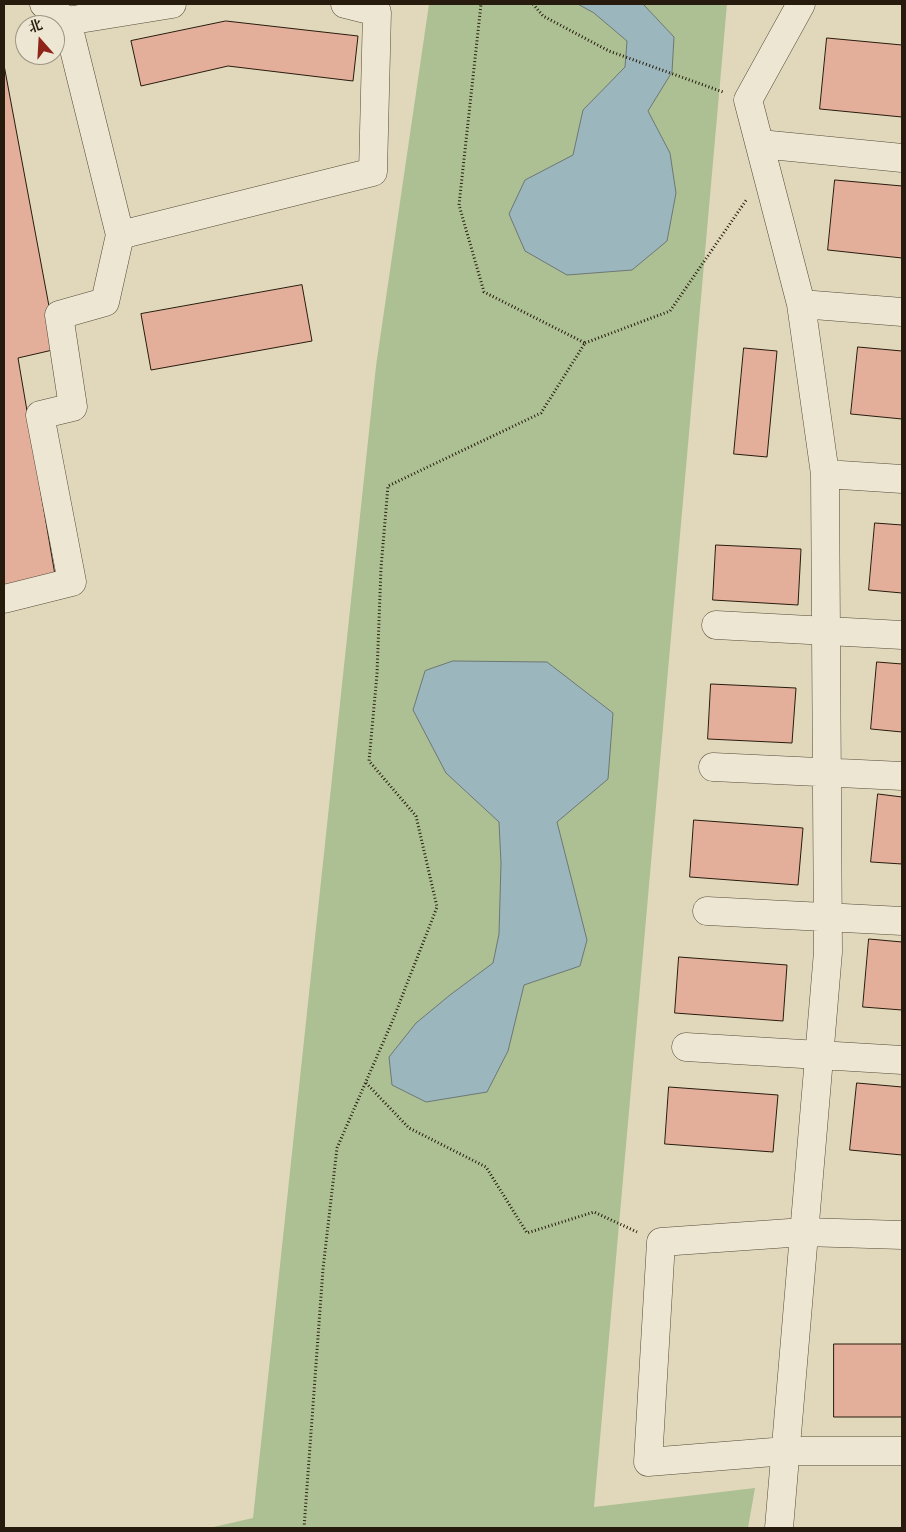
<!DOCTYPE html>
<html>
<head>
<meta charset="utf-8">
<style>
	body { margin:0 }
	#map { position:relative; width:906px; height:1532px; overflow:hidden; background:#e1d8bb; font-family:Cardo,"Noto Serif SC",serif }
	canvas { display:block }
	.frame { position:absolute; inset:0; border:5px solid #271b0d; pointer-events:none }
	.north { position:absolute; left:15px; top:15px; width:50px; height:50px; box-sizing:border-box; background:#ece6d3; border:1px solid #9d9584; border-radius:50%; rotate:341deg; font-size:14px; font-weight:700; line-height:20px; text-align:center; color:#271b0d }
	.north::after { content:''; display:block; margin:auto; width:18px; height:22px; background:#8f2418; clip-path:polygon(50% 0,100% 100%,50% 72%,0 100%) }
</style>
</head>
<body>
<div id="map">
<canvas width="906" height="1532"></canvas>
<div class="frame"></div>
<div class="north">北</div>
</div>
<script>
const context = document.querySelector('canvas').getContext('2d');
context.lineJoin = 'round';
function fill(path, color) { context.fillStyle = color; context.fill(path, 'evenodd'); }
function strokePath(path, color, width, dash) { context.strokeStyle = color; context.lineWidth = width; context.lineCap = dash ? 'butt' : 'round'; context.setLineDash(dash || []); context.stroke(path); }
const green = new Path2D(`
	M429 4H727L594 1507 755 1488 748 1528H209L253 1518 376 366Z`);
const water = new Path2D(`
	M578 4H643L674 37 672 72 648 111 670 153 676 193 667 241 632 270 567 275 525 251 509 214 525 180 573 155 583 110 625 67 627 41 594 13Z
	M453 661 547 662 613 713 608 779 557 822 587 940 580 966 524 985 508 1051 487 1092 426 1102 392 1085 389 1057 416 1023 450 995 493 963 499 934 501 863 499 822 446 773 413 710 425 671Z`);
const building = new Path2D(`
	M226 21 358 36 353 81 228 66 141 86 131 41Z
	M827 38 902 45V117L820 109Z
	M4 65 57 349 18 358 55 575 4 586Z
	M835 180 902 186V258L828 250Z
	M302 285 312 341 151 370 141 314Z
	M858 347 902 351V419L851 414Z
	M744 348 777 351 767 457 734 454Z
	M875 523 902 525V593L869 590Z
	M716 545 801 549 798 605 713 600Z
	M877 662 902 664V732L871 729Z
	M711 684 796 688 792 743 708 739Z
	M878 794 902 797V864L871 862Z
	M694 820 803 828 798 885 690 877Z
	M869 939 902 942V1010L863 1007Z
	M679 957 787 965 783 1021 675 1013Z
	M857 1083 902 1087V1155L850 1150Z
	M669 1087 778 1095 773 1152 665 1144Z
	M834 1344H902V1417H834Z`);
const path = new Path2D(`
	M533 4 543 16 609 51 723 92
	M585 343 670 311 747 199
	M366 1083 409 1128 486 1167 527 1233 594 1212 637 1232
	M304 1528 323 1269 337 1148 392 1022 437 907 416 816 369 761 377 674 381 568 388 486 541 413 585 343 484 292 459 205 481 4`);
const minor = new Path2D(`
	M44 4 67 21 120 235 373 172 377 12 345 4
	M67 21 172 4
	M760 144 902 158
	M801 304 902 312
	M825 474 902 479
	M4 599 72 582 40 415 73 407 59 315 105 302 120 235
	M716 625 902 635
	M713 767 902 776
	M707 911 902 921
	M686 1047 902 1060
	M902 1235 804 1232 661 1242 648 1462 786 1451H902
	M779 1528 828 952 825 474 801 304 748 100 801 4`);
fill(green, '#adc094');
fill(water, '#9bb6bc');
strokePath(water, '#6d7876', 1);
fill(building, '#e3af9b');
strokePath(building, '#271b0d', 1);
strokePath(minor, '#564a38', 29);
strokePath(path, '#271b0d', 3, [1, 2.5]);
strokePath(minor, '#ece6d3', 28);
</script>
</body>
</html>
